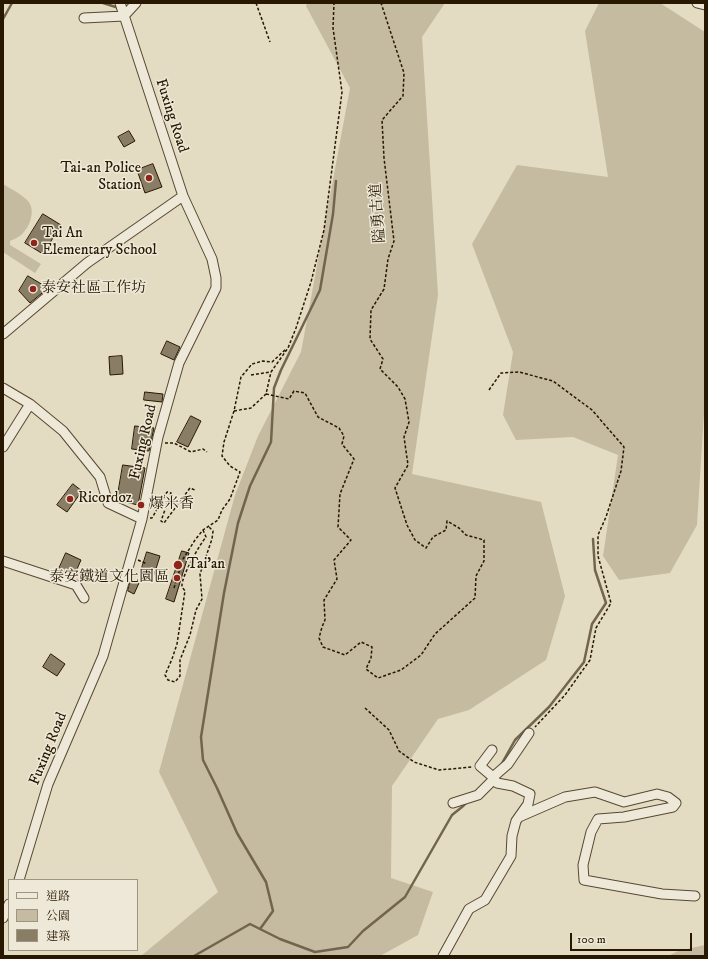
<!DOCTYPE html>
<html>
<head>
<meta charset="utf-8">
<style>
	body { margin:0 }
	#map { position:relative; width:708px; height:959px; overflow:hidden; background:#e4dcc2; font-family:"IM FELL DW Pica","Noto Serif TC",serif }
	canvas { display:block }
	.frame { position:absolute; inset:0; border:4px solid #281701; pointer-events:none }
	.legend { position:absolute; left:8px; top:879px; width:130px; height:72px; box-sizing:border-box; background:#ede8d7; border:1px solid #9e9481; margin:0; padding:5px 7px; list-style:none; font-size:12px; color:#281701 }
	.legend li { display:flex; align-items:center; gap:8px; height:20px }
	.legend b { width:20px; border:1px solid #9e9481 }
	.scale { position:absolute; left:570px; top:933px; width:122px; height:18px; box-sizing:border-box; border:2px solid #281701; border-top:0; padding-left:5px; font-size:12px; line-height:14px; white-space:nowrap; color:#281701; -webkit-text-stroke:3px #ede8d7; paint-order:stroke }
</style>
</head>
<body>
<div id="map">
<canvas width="708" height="959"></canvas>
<div class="frame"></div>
<ul class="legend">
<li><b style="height:5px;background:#ede8d7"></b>道路</li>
<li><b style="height:11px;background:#c4bba1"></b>公園</li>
<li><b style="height:11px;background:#8a7d65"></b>建築</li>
</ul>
<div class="scale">100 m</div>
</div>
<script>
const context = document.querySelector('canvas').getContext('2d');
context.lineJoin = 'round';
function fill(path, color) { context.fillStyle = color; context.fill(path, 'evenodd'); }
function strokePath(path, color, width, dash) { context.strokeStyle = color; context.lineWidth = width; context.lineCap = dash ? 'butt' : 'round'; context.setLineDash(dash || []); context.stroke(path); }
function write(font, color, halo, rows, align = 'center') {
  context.font = font + ' "IM FELL DW Pica","Noto Serif TC",serif'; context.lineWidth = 3; context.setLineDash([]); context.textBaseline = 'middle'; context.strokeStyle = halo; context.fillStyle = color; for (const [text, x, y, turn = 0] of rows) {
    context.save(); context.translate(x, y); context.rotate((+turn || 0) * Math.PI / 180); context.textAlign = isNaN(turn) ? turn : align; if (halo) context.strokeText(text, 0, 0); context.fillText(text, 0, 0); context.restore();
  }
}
const green = new Path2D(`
	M307 3H445L422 37 438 295 412 474 541 502 565 596 546 660 469 710 438 719 392 786 391 878 433 892 418 935 380 956H141L218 892 159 772 235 495 258 436 301 352 350 88 306 6Z
	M599 3H660L705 32V397L697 525 670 573 619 580 603 556 618 455 573 437 516 440 503 415 513 352 472 244 517 165 608 177 585 31Z
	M3 184C11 189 20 193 27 200 36 208 31 225 23 233 20 237 14 239 10 241V245L41 264 35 273 3 252Z
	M705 945V956H668L678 951Z`);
const stream = new Path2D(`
	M103 3 119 8
	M3 19 12 3
	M501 765 515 740 549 707 584 662 592 624 606 603 595 570 593 539
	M260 929 280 939 315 952 348 947 363 931 405 897 452 815 462 807 468 801
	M194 956 250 924 260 929 273 911 266 882 237 833 217 788 203 760 201 737 224 593 238 523 250 486 271 442 274 388 281 370 320 290 333 214 336 181`);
const building = new Path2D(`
	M129 131 135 141 124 147 118 137Z
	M153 164 162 187 145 193 137 170Z
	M43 214 61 225 43 254 25 243Z
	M28 276 48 288 30 303 19 291Z
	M167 341 180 347 174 360 161 354Z
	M122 356 123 374 110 375 109 357Z
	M145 392 163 394 162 402 144 400Z
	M191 416 201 421 188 447 177 442Z
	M135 426 154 428 149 451 132 449Z
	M123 465 145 468 138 505 117 500Z
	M73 484 82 491 67 512 57 505Z
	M182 551 189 553 174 602 166 599Z
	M147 552 160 556 154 575 141 571Z
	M66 553 81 560 73 578 58 571Z
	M131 579 139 583 134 594 128 591Z
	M51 654 65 664 57 676 43 667Z`);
const path = new Path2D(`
	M256 3 270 42
	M251 375 271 372 288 348 296 328 311 282 324 230 342 92 333 28 334 3
	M489 390 501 373 519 372 553 381 592 410 624 447 621 471 606 517 598 535V556L611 603 596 628 590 660 565 695 535 727
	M266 394 289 399 294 391 305 393 318 417 339 428 344 436 342 444 354 459 340 494 338 527 351 540 334 560 337 579 324 600 325 620 322 627 319 638 323 647 345 655 361 642 372 647 371 658 366 669 378 678 401 670 421 655 435 634 475 598 476 576 484 561V540L466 535 459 528 447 521 446 530 433 537 426 548 415 540 407 525 395 488 408 465 404 437 409 422 405 399 398 387 380 369 383 359 370 339 371 310 384 289 388 259 394 241 384 158 382 120 403 96 404 73 381 3
	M234 411 251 408 266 394 271 372
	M165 443H174L191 452 203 449 207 452
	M150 518H152L167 492 171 493 161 521 164 523 190 488 195 490
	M203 530 206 537C200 544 181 577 182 586 182 588 184 589 185 591L177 644 172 659 165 675 168 680 175 682 180 676V660L190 635 196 610 202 599 200 574 212 539 213 531 208 526
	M138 560 147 564
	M174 588 183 559 195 540 203 530 218 520 222 510 230 499 240 472 230 466 222 456 224 442 234 411 241 377 252 364 263 361 272 362 286 349
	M365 708 389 730 399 751 414 762 439 770 472 767`);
const minor = new Path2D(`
	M697 3 705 5
	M124 16 136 3
	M84 18 124 16
	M3 334 87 263 183 196
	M3 388 30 404 63 431 100 477 108 503 142 519
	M3 447 30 404
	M3 561 76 585 84 598
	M492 750 480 766 493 777
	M453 803 478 795 494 779
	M519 817 565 797 595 792 624 802 657 794 668 797 676 803 673 807 624 817 598 819 591 832 583 865 584 880 662 894 695 896
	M19 880 48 784 103 656 142 519 158 437 179 363 216 288V278L212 259 183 196 120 3
	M3 918 9 904
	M443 956 469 909 485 900 511 856 512 836 516 821 528 804 530 794 513 786 497 783 493 777 508 764 529 733`);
const markers = [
	[149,178,4,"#8f2418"],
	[34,243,4,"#8f2418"],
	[33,289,4,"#8f2418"],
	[70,499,4,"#8f2418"],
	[141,505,4,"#8f2418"],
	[178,565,5,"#8f2418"],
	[177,578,4,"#8f2418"]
];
const streetNames = [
	["Fuxing Road",171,116,72],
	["隘勇古道",379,213,-94],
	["Fuxing Road",144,442,-77],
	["Fuxing Road",49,749,-68]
];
const poiNames = [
	["Tai-an Police",141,169,"right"],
	["Station",141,186,"right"],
	["Tai An",42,234],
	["Elementary School",42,251],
	["泰安社區工作坊",41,289],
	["Ricordoz",78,499],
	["爆米香",149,505],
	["Tai'an",187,565],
	["泰安鐵道文化園區",169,578,"right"]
];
fill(green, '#c4bba1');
strokePath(stream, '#72654d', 2.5);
fill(building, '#8a7d65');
strokePath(building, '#281701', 1);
strokePath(minor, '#574831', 11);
strokePath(path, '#281701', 1.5, [3, 2]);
strokePath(minor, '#ede8d7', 9);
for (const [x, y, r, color] of markers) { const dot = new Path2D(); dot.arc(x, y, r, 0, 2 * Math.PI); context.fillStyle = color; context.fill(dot); strokePath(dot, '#ede8d7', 1.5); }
write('15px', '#281701', '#ede8d7', streetNames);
write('15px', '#281701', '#ede8d7', poiNames, 'left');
</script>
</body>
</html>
